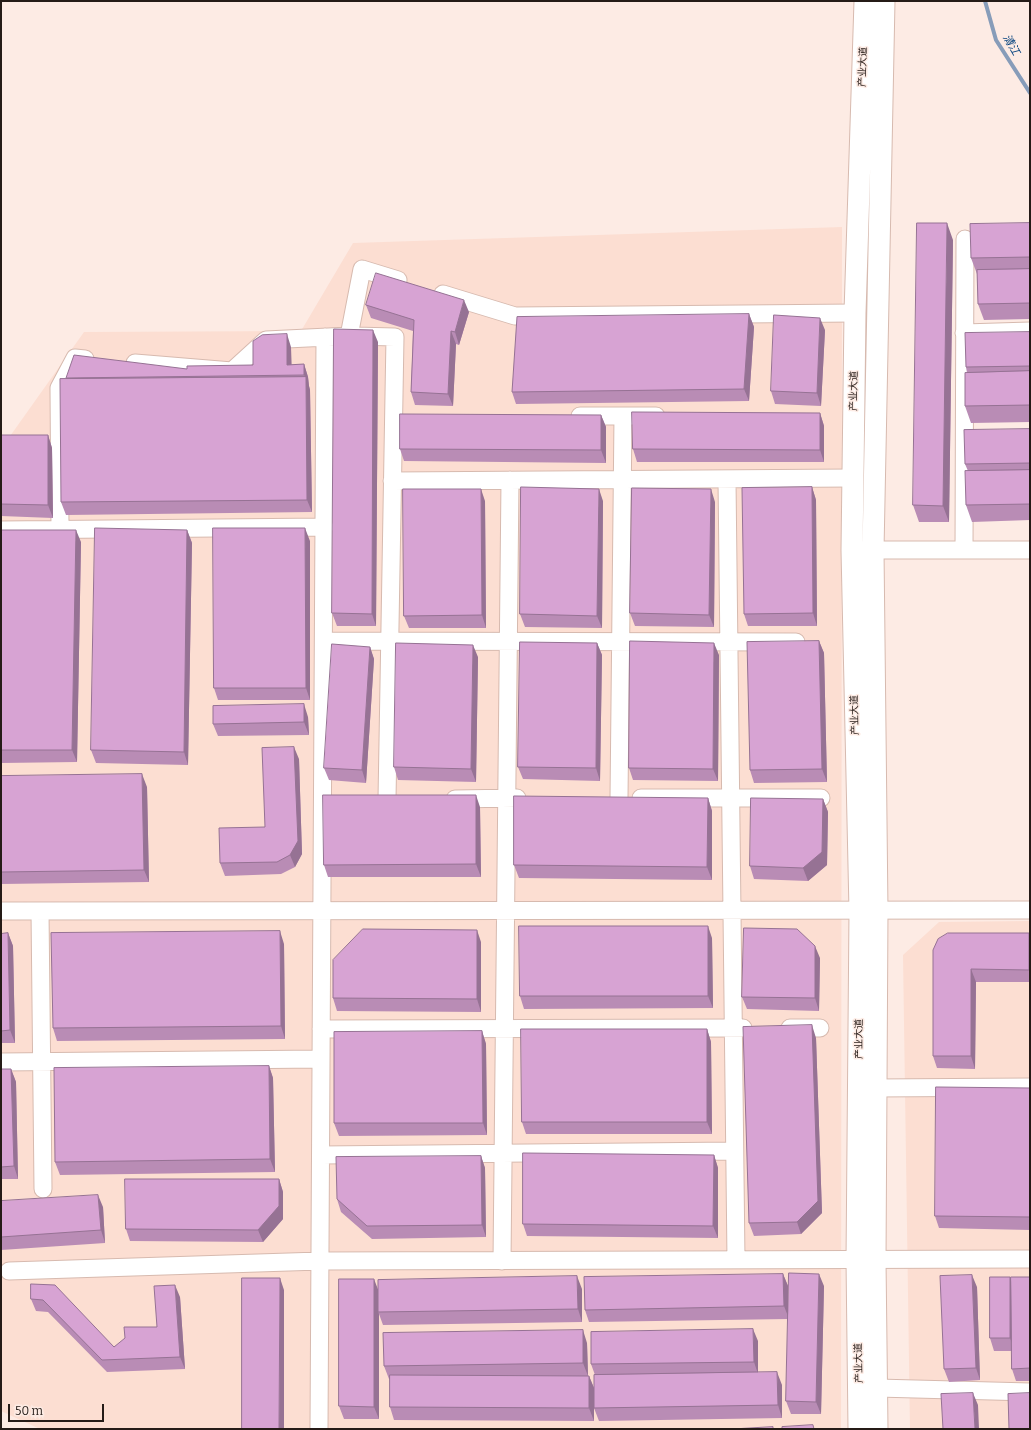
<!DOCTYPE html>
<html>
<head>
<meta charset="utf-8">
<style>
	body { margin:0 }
	#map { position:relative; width:1031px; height:1430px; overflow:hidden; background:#fdebe4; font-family:Bitter,serif }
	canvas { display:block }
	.frame { position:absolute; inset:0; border:2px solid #251b17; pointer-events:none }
	.scale { position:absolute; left:8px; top:1404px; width:96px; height:18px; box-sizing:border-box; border:2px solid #251b17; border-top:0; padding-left:5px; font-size:12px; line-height:14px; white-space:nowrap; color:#251b17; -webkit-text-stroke:3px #fdebe4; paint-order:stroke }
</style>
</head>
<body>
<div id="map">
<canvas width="1031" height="1430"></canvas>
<div class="frame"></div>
<div class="scale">50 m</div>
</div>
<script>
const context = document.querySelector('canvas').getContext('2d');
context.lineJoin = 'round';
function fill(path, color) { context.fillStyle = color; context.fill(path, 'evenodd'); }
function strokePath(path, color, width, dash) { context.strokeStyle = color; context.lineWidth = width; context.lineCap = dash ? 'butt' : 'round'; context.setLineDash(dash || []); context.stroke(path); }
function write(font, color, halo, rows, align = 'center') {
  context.font = font + ' Bitter,"Noto Sans SC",serif'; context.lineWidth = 3; context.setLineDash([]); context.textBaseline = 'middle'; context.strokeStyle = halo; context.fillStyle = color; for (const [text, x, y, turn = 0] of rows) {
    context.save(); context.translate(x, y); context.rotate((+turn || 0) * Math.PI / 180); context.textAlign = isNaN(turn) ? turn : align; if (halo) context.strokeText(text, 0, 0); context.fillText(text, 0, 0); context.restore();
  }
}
const built = new Path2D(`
	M842 227 841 1429H40L1 1411V443L8 439 84 332 301 331 353 243Z
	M1030 921V1429H910L903 955 939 922Z`);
const stream = new Path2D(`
	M985 1 996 40 1030 93`);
const minor = new Path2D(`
	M443 294 515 316 855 313
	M964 333 1030 331
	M354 336 395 337 387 799
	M135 363 232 371 266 340 349 336 362 269 398 280
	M580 416H656
	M727 480 736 1260
	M392 481 853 478
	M60 529 59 388 75 358 85 359
	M1 530 325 527
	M860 550H1030
	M964 550 965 239
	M324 641 796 642
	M619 798 623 416
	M641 798H821
	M455 799 517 798
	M1 911 1030 910
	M40 911 43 1189
	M790 1028H820
	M321 1029 743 1028
	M1 1062 321 1059
	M876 1088 1030 1087
	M321 1155 734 1151
	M502 1261 510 480
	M9 1271 320 1261 1030 1259
	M877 1388 1030 1392
	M319 1429 325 337`);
const major = new Path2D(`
	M859 1429 857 1260 860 911 852 550 855 313 865 1
	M877 1429 875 1260 877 911 873 550 884 1`);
const wall = new Path2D(`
	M1030 223V319L984 320 978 304 977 274 971 258Z
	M953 240 949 522H919L913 505Z
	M366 305 469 312 459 345 456 344 453 406 415 405 411 392 413 331 371 318Z
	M749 314 754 327 749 401 516 404 512 392Z
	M825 330 821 406 775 404 771 391Z
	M1030 332V422L971 423 965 406 967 373 966 367Z
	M378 342 376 626H337L332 613Z
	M291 347V365L304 364 308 377 309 386 310 390 312 512 66 515 61 502 67 379 66 378 187 369 253 365Z
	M820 413 824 426V462H637L633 449Z
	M601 415 606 427V463L404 461 400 449Z
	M1030 429V520L972 522 966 505 968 471 965 464Z
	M1 435H48L52 448 53 518 1 516Z
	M812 487 816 500 817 626H748L744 614Z
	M485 501 486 628H409L404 616Z
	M603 501 602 628 525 627 520 614Z
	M715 502 714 627 635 626 630 613Z
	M1 530 81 542 77 762 1 763Z
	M187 530 192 543 188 765 96 763 91 750Z
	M310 541V700H218L214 688Z
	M819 641 824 653 827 782 754 783 750 770Z
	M597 643 602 655 600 781 523 779 518 767Z
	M370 647 374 659 366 783 329 780 324 768Z
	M719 655 718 781 633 780 629 768Z
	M478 657 476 782 398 780 394 767Z
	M308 717 309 735 218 736 213 724Z
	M299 759 302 854 295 867 281 874 225 876 220 863 265 827Z
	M1 776 147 787 149 882 1 884Z
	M708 798 712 811V880L519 878 514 865Z
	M823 799 828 812 827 865 808 881 754 879 750 866Z
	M480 807 481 877H328L324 865Z
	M8 933 13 946 15 1043H1V934Z
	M1029 933 1030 937V982H976L975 1069 937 1068 933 1056V950Z
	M712 938 713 1008 524 1009 520 996Z
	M481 942V1012L337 1011 333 998Z
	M284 944 285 1039 57 1041 53 1028Z
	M820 958 819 1011 747 1009 742 997Z
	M707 1029 711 1042 712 1134H526L522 1122Z
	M482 1031 486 1044 487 1135 339 1136 334 1123Z
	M816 1038 822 1213 801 1234 754 1236 749 1223Z
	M269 1066 273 1078 275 1172 60 1175 55 1162Z
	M1 1069H11L16 1082 18 1179H1Z
	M1030 1088V1230L939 1228 935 1216Z
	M714 1155 718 1168V1238L527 1236 523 1224Z
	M481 1156 485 1168 486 1237 372 1239 341 1212 337 1199Z
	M279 1179 283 1192V1219L263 1242 130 1241 126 1229Z
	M1 1201 103 1207 105 1243 1 1250Z
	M783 1274 788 1286V1310L824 1286 821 1414H791L786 1401 788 1319 589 1322 585 1310Z
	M1030 1277V1381H1016L1012 1369V1351H994L990 1338 1011 1281Z
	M31 1284 114 1347 157 1327 180 1297 185 1369 107 1372 48 1312 36 1311 31 1299Z
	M977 1287 980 1380 949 1382 944 1369Z
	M378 1289H582V1322L383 1325 379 1314V1419H344L339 1406Z
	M758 1341V1373L782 1385V1418L599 1421 594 1408V1389V1421L394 1420 390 1407V1379H389L384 1366 587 1343 588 1376H589L594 1388 595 1375 591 1364Z`);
const shadedWall = new Path2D(`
	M947 223 953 240 949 522 943 506Z
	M464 300 469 312 459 345 455 332Z
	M749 314 754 327 749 401 744 389Z
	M820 318 825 330 821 406 817 393Z
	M373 330 378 342 376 626 372 614Z
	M451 331 456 344 453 406 448 394Z
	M287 334 291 347 292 375 287 365Z
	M304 364 308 377 309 386 310 390 312 512 307 500 306 379 304 375Z
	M820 413 824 426V462L820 450Z
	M601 415 606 427V463L601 450Z
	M48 435 52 448 53 518 48 505Z
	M812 487 816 500 817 626 813 613Z
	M481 489 485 501 486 628 482 615Z
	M599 489 603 501 602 628 597 616Z
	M711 489 715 502 714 627 709 615Z
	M305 528 310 541V700L306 688Z
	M76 530 81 542 77 762 72 750Z
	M187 530 192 543 188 765 184 752Z
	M819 641 824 653 827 782 822 769Z
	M597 643 602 655 600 781 596 768Z
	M714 643 719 655 718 781 713 769Z
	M473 645 478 657 476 782 471 769Z
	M370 647 374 659 366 783 362 770Z
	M304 704 308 717 309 735 304 722Z
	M294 747 299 759 302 854 295 867 290 855Z
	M142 774 147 787 149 882 144 870Z
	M476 795 480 807 481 877 476 864Z
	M708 798 712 811V880L707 867Z
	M823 799 828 812 827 865 808 881 803 868Z
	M708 926 712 938 713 1008 708 996Z
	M477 930 481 942V1012L477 999Z
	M280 931 284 944 285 1039 281 1026Z
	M8 933 13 946 15 1043 10 1030Z
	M1029 933 1030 937V974L1029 970Z
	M815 946 820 958 819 1011 815 998Z
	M971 969 976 982 975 1069 971 1056Z
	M812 1025 816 1038 822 1213 801 1234 797 1222Z
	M707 1029 711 1042 712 1134 707 1122Z
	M482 1031 486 1044 487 1135 483 1123Z
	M269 1066 273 1078 275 1172 270 1159Z
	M11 1069 16 1082 18 1179 14 1166Z
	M714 1155 718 1168V1238L713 1226Z
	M481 1156 485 1168 486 1237 482 1225Z
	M279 1179 283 1192V1219L263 1242 258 1230Z
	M98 1195 103 1207 105 1243 101 1230Z
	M783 1274 788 1286 789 1319 784 1306Z
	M819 1274 824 1286 821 1414 816 1402Z
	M972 1275 977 1287 980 1380 976 1368Z
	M577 1276 582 1289V1322L578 1309Z
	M1010 1277 1014 1289 1015 1351 1010 1338Z
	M280 1278 284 1290V1429H279Z
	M374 1279 379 1292 378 1312 379 1314V1419L374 1407Z
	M175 1285 180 1297 185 1369 180 1357Z
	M753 1329 758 1341V1374L754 1362Z
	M583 1330 587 1343 588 1376 583 1363Z
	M777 1372 782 1385V1418L778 1405Z
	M589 1376 594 1388V1421L589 1408Z
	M973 1393 978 1405 979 1429H975Z`);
const building = new Path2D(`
	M917 223H947L943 506 913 505Z
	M1030 223V257L971 258 970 224Z
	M1030 269V303L978 304 977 270Z
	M376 273 464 300 455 332 451 331 448 394 411 392 414 320 366 305Z
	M749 314 744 389 512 392 517 317Z
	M774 315 820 318 817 393 771 391Z
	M334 329 373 330 372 614 332 613Z
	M1030 332V366L966 367 965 333Z
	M287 334V365L304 364V375L66 378 74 355 187 369V366L253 365V341L262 335Z
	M1030 371V405L965 406V373Z
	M306 377 307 500 61 502 60 379Z
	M632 412 820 413V450L633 449Z
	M400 414 601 415V450L400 449Z
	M1030 429V463L965 464 964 430Z
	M1 435H48V505L1 504Z
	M1030 470V504L966 505 965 471Z
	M521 487 599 489 597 616 520 614Z
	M812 487 813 613 744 614 742 488Z
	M632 488 711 489 709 615 630 613Z
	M403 489H481L482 615 404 616Z
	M95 528 187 530 184 752 91 750Z
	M213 528H305L306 688H214Z
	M1 530H76L72 750H1Z
	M630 641 714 643 713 769 629 768Z
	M819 641 822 769 750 770 747 642Z
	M520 642 597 643 596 768 518 767Z
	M396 643 473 645 471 769 394 767Z
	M332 644 370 647 362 770 324 768Z
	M304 704V722L213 724V706Z
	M294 747 298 841 290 855 277 862 220 863 219 828 265 827 262 748Z
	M142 774 144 870 1 872V776Z
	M323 795H476V864L324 865Z
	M514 796 708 798 707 867 514 865Z
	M751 798 823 799 822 852 803 868 750 866Z
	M519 926H708V996H520Z
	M744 928 797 929 815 946V998L742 997Z
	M363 929 477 930V999L333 998V960Z
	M280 931 281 1026 53 1028 51 933Z
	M8 933 10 1030 1 1031V934Z
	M948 933H1029V970L971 969V1056H933V950L938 939Z
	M812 1025 818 1201 797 1222 749 1223 743 1027Z
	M521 1029H707V1122H522Z
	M482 1031 483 1123H334V1032Z
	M269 1066 270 1159 55 1162 54 1068Z
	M1 1069H11L14 1166 1 1167Z
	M936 1087 1030 1088V1217L935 1216Z
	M523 1153 714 1155 713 1226 523 1224Z
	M481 1156 482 1225 367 1226 337 1199 336 1157Z
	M125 1179H279V1206L258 1230 126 1229Z
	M98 1195 101 1230 1 1237V1201Z
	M789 1273 819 1274 816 1402 786 1401Z
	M783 1274 784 1306 585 1310 584 1277Z
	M972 1275 976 1368 944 1369 940 1276Z
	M577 1276 578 1309 378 1312V1280Z
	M990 1277H1010V1338H990Z
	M1011 1277H1030V1368L1012 1369Z
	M242 1278H280L279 1429H242Z
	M339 1279H374V1407L339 1406Z
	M31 1284 55 1285 114 1347 125 1338 124 1327H157L154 1286 175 1285 180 1357 102 1360 43 1300 31 1299Z
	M753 1329 754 1362 591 1364V1332Z
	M583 1330V1363L384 1366 383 1333Z
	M777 1372 778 1405 594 1408V1375Z
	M390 1375 589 1376V1408L390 1407Z
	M973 1393 975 1429H943L941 1394Z
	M1030 1393V1429H1009L1008 1394Z
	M813 1425 814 1429H782V1427Z
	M773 1427V1429H733Z`);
const streetNames = [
	["产业大道",863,67,-88],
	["产业大道",854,391,-89],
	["产业大道",855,715,-91],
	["产业大道",859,1039,-90],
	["产业大道",859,1363,-91]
];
const waterNames = [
	["清江",1011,45,60]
];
fill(built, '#fcded2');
strokePath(stream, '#879cb9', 4);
strokePath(minor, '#d7baaf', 19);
strokePath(major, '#d7baaf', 23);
strokePath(minor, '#fff', 17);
strokePath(major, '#fff', 21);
fill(wall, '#b98cb5');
fill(shadedWall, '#967294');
fill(building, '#d7a3d3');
strokePath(building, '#967294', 1);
write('10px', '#251b17', '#fdebe4', streetNames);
write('italic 11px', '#02407d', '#fdebe4', waterNames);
</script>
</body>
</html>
